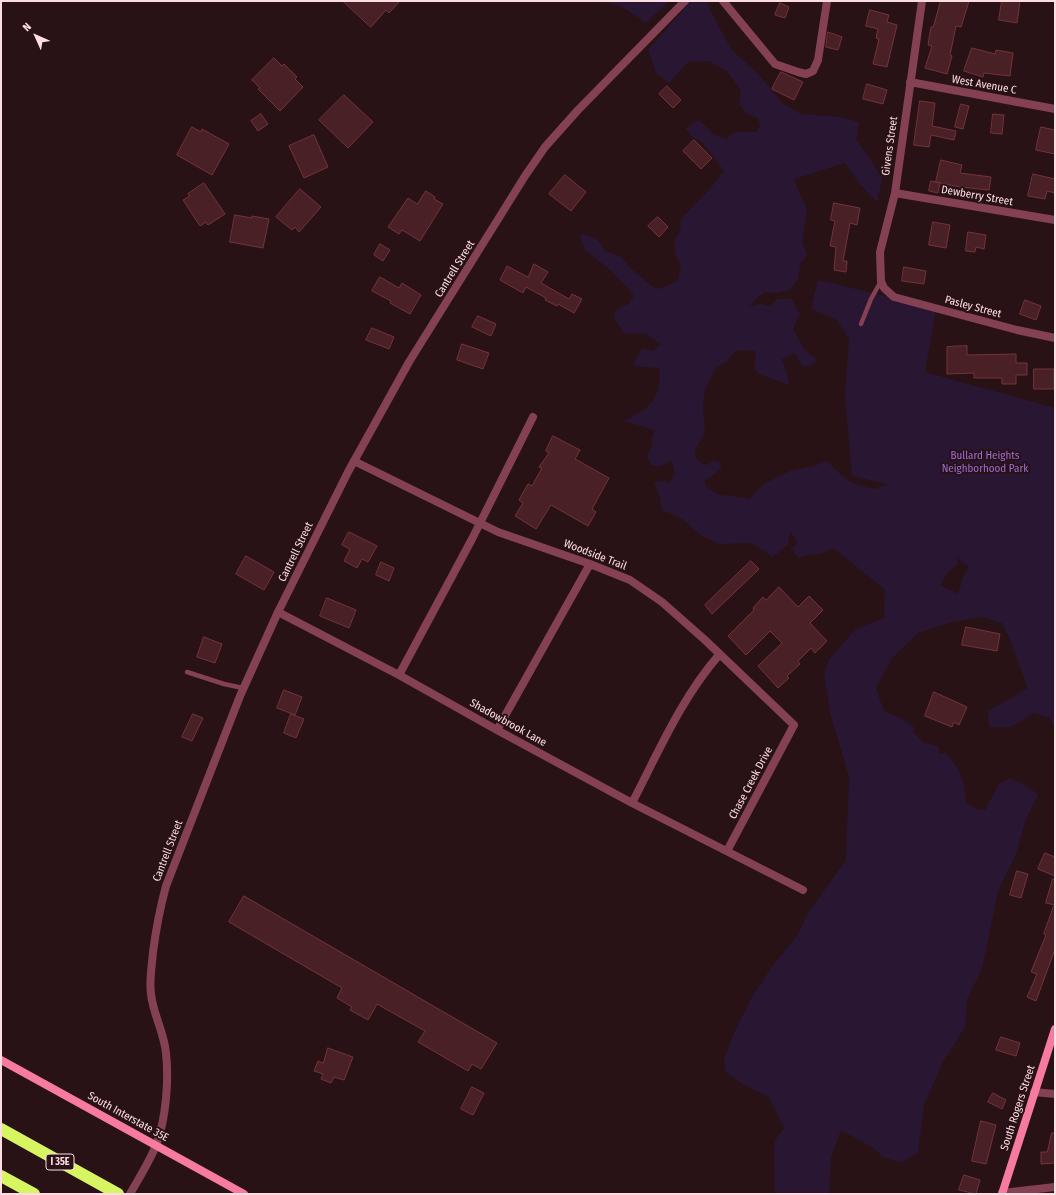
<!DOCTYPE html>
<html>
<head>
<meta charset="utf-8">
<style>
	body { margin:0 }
	#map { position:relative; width:1056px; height:1195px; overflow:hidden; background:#291216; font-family:"Fira Sans Condensed",sans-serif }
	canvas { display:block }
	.frame { position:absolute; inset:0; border:2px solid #fddde4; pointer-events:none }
	.north { position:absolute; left:16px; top:16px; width:40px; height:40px; -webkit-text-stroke:3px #291216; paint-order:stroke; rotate:315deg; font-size:11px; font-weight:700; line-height:16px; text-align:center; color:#fddde4 }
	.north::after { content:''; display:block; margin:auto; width:14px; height:18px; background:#fddde4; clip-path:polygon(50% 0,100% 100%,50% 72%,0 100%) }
</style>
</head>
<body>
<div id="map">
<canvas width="1056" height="1195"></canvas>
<div class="frame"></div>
<div class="north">N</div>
</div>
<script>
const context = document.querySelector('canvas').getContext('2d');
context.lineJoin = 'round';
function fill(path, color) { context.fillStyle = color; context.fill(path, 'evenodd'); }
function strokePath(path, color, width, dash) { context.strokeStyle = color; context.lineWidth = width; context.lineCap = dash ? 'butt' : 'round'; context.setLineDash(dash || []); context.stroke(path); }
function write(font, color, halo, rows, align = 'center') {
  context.font = font + ' "Fira Sans Condensed",sans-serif'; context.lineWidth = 4; context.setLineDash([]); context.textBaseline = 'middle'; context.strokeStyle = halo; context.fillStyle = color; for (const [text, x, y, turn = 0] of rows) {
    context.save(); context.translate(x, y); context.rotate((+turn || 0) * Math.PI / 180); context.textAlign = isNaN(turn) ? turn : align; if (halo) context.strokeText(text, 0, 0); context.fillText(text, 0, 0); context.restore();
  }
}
const green = new Path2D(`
	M600 1H669L646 23 621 6Z
	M691 1H701L707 3 719 27 732 50 759 75 783 104 801 114 840 117 859 122 856 140 870 159 882 179 877 202 858 182 845 163 794 179 801 197 807 208 802 242 807 255 800 265 798 279 790 290 778 293 764 292 749 306 761 304 770 307 778 299H791L800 313 793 329 804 349 818 360 810 366H802L795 353 782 359 787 374 789 385 759 374 754 368 756 351 736 350 726 362 716 367 705 389 703 407 705 432 696 448 695 457 702 464 707 465 714 460 720 462 721 468 710 478 704 481 706 487 720 495 731 496 749 499 764 484 790 471 814 466 827 461 840 474 854 484 875 489 887 484 852 476 845 397 849 339 836 319 811 309 818 280 936 308 925 372 1055 408V728L1050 718 1034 713 1011 727H989L988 711 1028 688C1019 666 1013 644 1002 623L981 617 951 622 918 633 892 658 876 688 884 711 902 719 915 728 913 732 924 743 938 746 939 754 945 753C961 769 964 780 966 802L975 809 985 810 999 784 1010 778 1028 787 1038 794 1026 819 1016 854 998 891 982 969 967 999 965 1027 943 1062 924 1105 918 1152 902 1163 883 1157 872 1147 841 1130 831 1158 829 1194H775L774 1161 775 1140 784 1128 769 1097 739 1082 726 1072 724 1059 734 1033 752 997 773 965 798 935 806 916 846 860 849 777 831 716 824 675 829 659 856 629 884 618 885 589 833 548 820 554 808 555 798 558 792 549 797 544 794 536 790 532 788 544 773 557 752 543 718 544 701 535 681 518 662 510 660 498 654 482 664 481 670 483 675 473 672 461 658 467 651 465 647 457 652 445V437L655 430 624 421C650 408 662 399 659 368L643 367 633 365 642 348 653 351 661 344 645 333 625 334 615 319V311L628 304 634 296 630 290 609 269 585 250 580 237 581 234C594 236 599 239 605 251L621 257 629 267 653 287 659 289 678 281 681 266 675 254 674 240 680 231 681 219 709 190 724 171 703 143 692 137 685 128 699 120 714 135 726 139 735 132H756L760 127 758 118 747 114 739 104 741 91 727 71 709 61 688 62 669 83 656 73 648 50ZM957 554 961 562 969 566 963 578 958 594 941 585 946 574 958 564Z`);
const building = new Path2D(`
	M343 1H400L389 13 386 10 371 27Z
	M941 1H969L961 27 956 26 950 55 952 56 947 74 925 68 932 46 928 45 931 27H933Z
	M1002 1H1020L1017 23 999 20Z
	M780 3 789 7 785 18 775 15Z
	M870 10 889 15 887 22 897 25 887 67 873 64 879 39 876 38 878 29 866 26Z
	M828 32 842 37 838 50 826 47Z
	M972 48 995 54 996 50 1013 53 1010 76 984 73 983 77 964 71Z
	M274 58 282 66 284 64 297 77 295 79 303 87 280 111 258 89 260 88 252 80Z
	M781 72 803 82 794 100 772 89Z
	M867 84 887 90 883 104 863 99Z
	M667 86 681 100 673 108 659 94Z
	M344 95 373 122 348 148 319 120Z
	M920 101 935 103 932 126 956 131 954 140 931 135 929 147 914 145Z
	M961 104 969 106 963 129 955 127Z
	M261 114 268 124 258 131 251 121Z
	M993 114 1004 115 1002 134 991 133Z
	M192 127 201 132 202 129 229 144 212 175 177 155Z
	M1041 127 1055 130V154L1036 150Z
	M314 135 328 167 304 178 289 146Z
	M694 140 712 158 701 169 683 151Z
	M941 160 962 165 960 173 991 177 989 190 960 187 936 182Z
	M1033 174 1055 179V193L1047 191 1045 199 1028 196Z
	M565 175 586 192 571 211 549 194Z
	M931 181 940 183 938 193 929 191Z
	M204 183 225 214 208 225 206 222 200 226 183 200 190 196 188 194Z
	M300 189 321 207 299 232 295 227 292 230 276 217Z
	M426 191 435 197 434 199 443 204 420 241 402 230 399 234 388 227 408 198 417 204Z
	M834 203 860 208 857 225 850 223 843 261H847L846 272 834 270 836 247 830 246 835 221 831 220Z
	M235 215 252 218V216L269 219 263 248 230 242Z
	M658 217 668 227 659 237 648 226Z
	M933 222 950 225 946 248 929 245Z
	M968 232 986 235 984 249 976 247 975 252 966 251Z
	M380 244 390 250 383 261 374 255Z
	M534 264 548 272 541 283 569 299 572 294 582 299 574 313 558 304 557 306 545 300 546 298 526 287 523 293 500 280 507 266 528 277Z
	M904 267 926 271 924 284 902 281Z
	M380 277 399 288 402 283 421 295 410 314 390 303 391 301 372 291Z
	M1025 300 1041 306 1036 320 1020 314Z
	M478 316 496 324 491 336 472 327Z
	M372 328 394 337 389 349 366 340Z
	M462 344 489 353 483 369 457 360Z
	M967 346V355L1016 354V363H1027V375H1016V384H1002V378H974V373L947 374V347Z
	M1034 369H1054V389H1034Z
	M553 436 580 450 575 459 609 478 592 509 596 512 588 526 551 505 536 529 515 516 523 503 519 500 528 484 532 486 542 468 539 467 549 453 546 451Z
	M349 532 377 546 368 562 362 559 357 568 344 561 350 549 342 545Z
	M246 556 274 572 264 590 236 574Z
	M751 561 759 569 712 614 705 605Z
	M381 562 394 568 389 581 376 575Z
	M779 587 798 607 809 596 823 610 810 623 827 641 815 653 811 648 798 661 800 664 787 676 789 678 778 688 758 666 782 643 770 631 746 655 728 636 754 610 753 608 763 597 766 600Z
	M327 598 356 610 349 628 320 616Z
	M966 627 1000 634 997 651 962 645Z
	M204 637 222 644 215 663 197 657Z
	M284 690 302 697 295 715 277 708Z
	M934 692 967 707 959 725 954 722 952 727 925 716Z
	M193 714 203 718 192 741 182 737Z
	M291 714 304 719 296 738 284 733Z
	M1045 853 1055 857V876L1038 869Z
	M1017 871 1028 874 1021 898 1010 895Z
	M1053 879 1055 880V905L1046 903Z
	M244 896 497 1043 481 1069 472 1064 468 1071 418 1042 425 1031 377 1004 368 1020 350 1010 352 1007 337 998 342 988 229 922Z
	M1054 906H1055V949L1036 1001 1027 997 1037 974 1031 972 1046 935 1044 934Z
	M1001 1037 1020 1043 1016 1056 996 1050Z
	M328 1048 353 1057 344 1080 334 1077 331 1083 321 1079 323 1074 314 1071 318 1061 323 1063Z
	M472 1087 484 1093 473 1115 461 1109Z
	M993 1093 1006 1100 1002 1109 988 1102Z
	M981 1121 996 1125 986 1164 972 1161Z
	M1052 1133H1055V1163L1041 1164V1152H1047Z
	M964 1175 980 1180 976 1194 959 1190Z`);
const service = new Path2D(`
	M861 324 871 299 881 281
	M187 672 224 684 243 688`);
const minor = new Path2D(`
	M723 1 775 64 798 72 806 74 813 71 818 60 827 1
	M922 1 895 193 880 252 881 281 884 288 894 297 1017 330 1055 338
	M910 82 1055 109
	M895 193 1055 220
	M354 461 498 532 590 564 630 580 662 602 705 640 794 725 727 851
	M278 612 399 675 497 730 632 803 803 890
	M399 675 472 539 533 417
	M497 730 590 564
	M632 803C658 753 682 697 719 655
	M1034 1092 1055 1094
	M1002 1193 1055 1187`);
const tertiary = new Path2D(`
	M130 1194C139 1178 150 1161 157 1143 166 1117 169 1080 166 1053 164 1032 153 1014 151 994 149 980 152 966 153 952 156 929 160 908 166 886L240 696 278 612 348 472 409 362 525 176 545 147 578 110 685 1`);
const secondary = new Path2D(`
	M1 1060 244 1194
	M1002 1194 1055 1029`);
const motorway = new Path2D(`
	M1 1129 118 1194
	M1 1176 34 1194`);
const shields = [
	[60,1162,28]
];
const shieldNames = [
	["I 35E",60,1162]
];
const streetNames = [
	["West Avenue C",984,85,10],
	["Givens Street",890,146,-82],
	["Dewberry Street",977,196,10],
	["Cantrell Street",455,269,-58],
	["Pasley Street",973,307,15],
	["Cantrell Street",296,552,-64],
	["Woodside Trail",595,555,21],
	["Shadowbrook Lane",508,723,29],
	["Chase Creek Drive",751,783,-62],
	["Cantrell Street",168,851,-69],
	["South Rogers Street",1018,1108,-72],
	["South Interstate 35E",128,1117,29]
];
const parkNames = [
	["Bullard Heights",985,456],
	["Neighborhood Park",985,469]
];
fill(green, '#291633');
fill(building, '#492025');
strokePath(building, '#74333b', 1);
strokePath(service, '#854154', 4.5);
strokePath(minor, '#854154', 8);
strokePath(tertiary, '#854154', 8);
strokePath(secondary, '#f77a9f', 8);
strokePath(motorway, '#d7f560', 12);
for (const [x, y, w] of shields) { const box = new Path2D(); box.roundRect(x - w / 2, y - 8, w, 16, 3); context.fillStyle = '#291216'; context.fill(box); strokePath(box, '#fddde4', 1); }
write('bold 10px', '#fddde4', null, shieldNames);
write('11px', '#fddde4', '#291216', streetNames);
write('11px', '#9b6cda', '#291216', parkNames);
</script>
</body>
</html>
